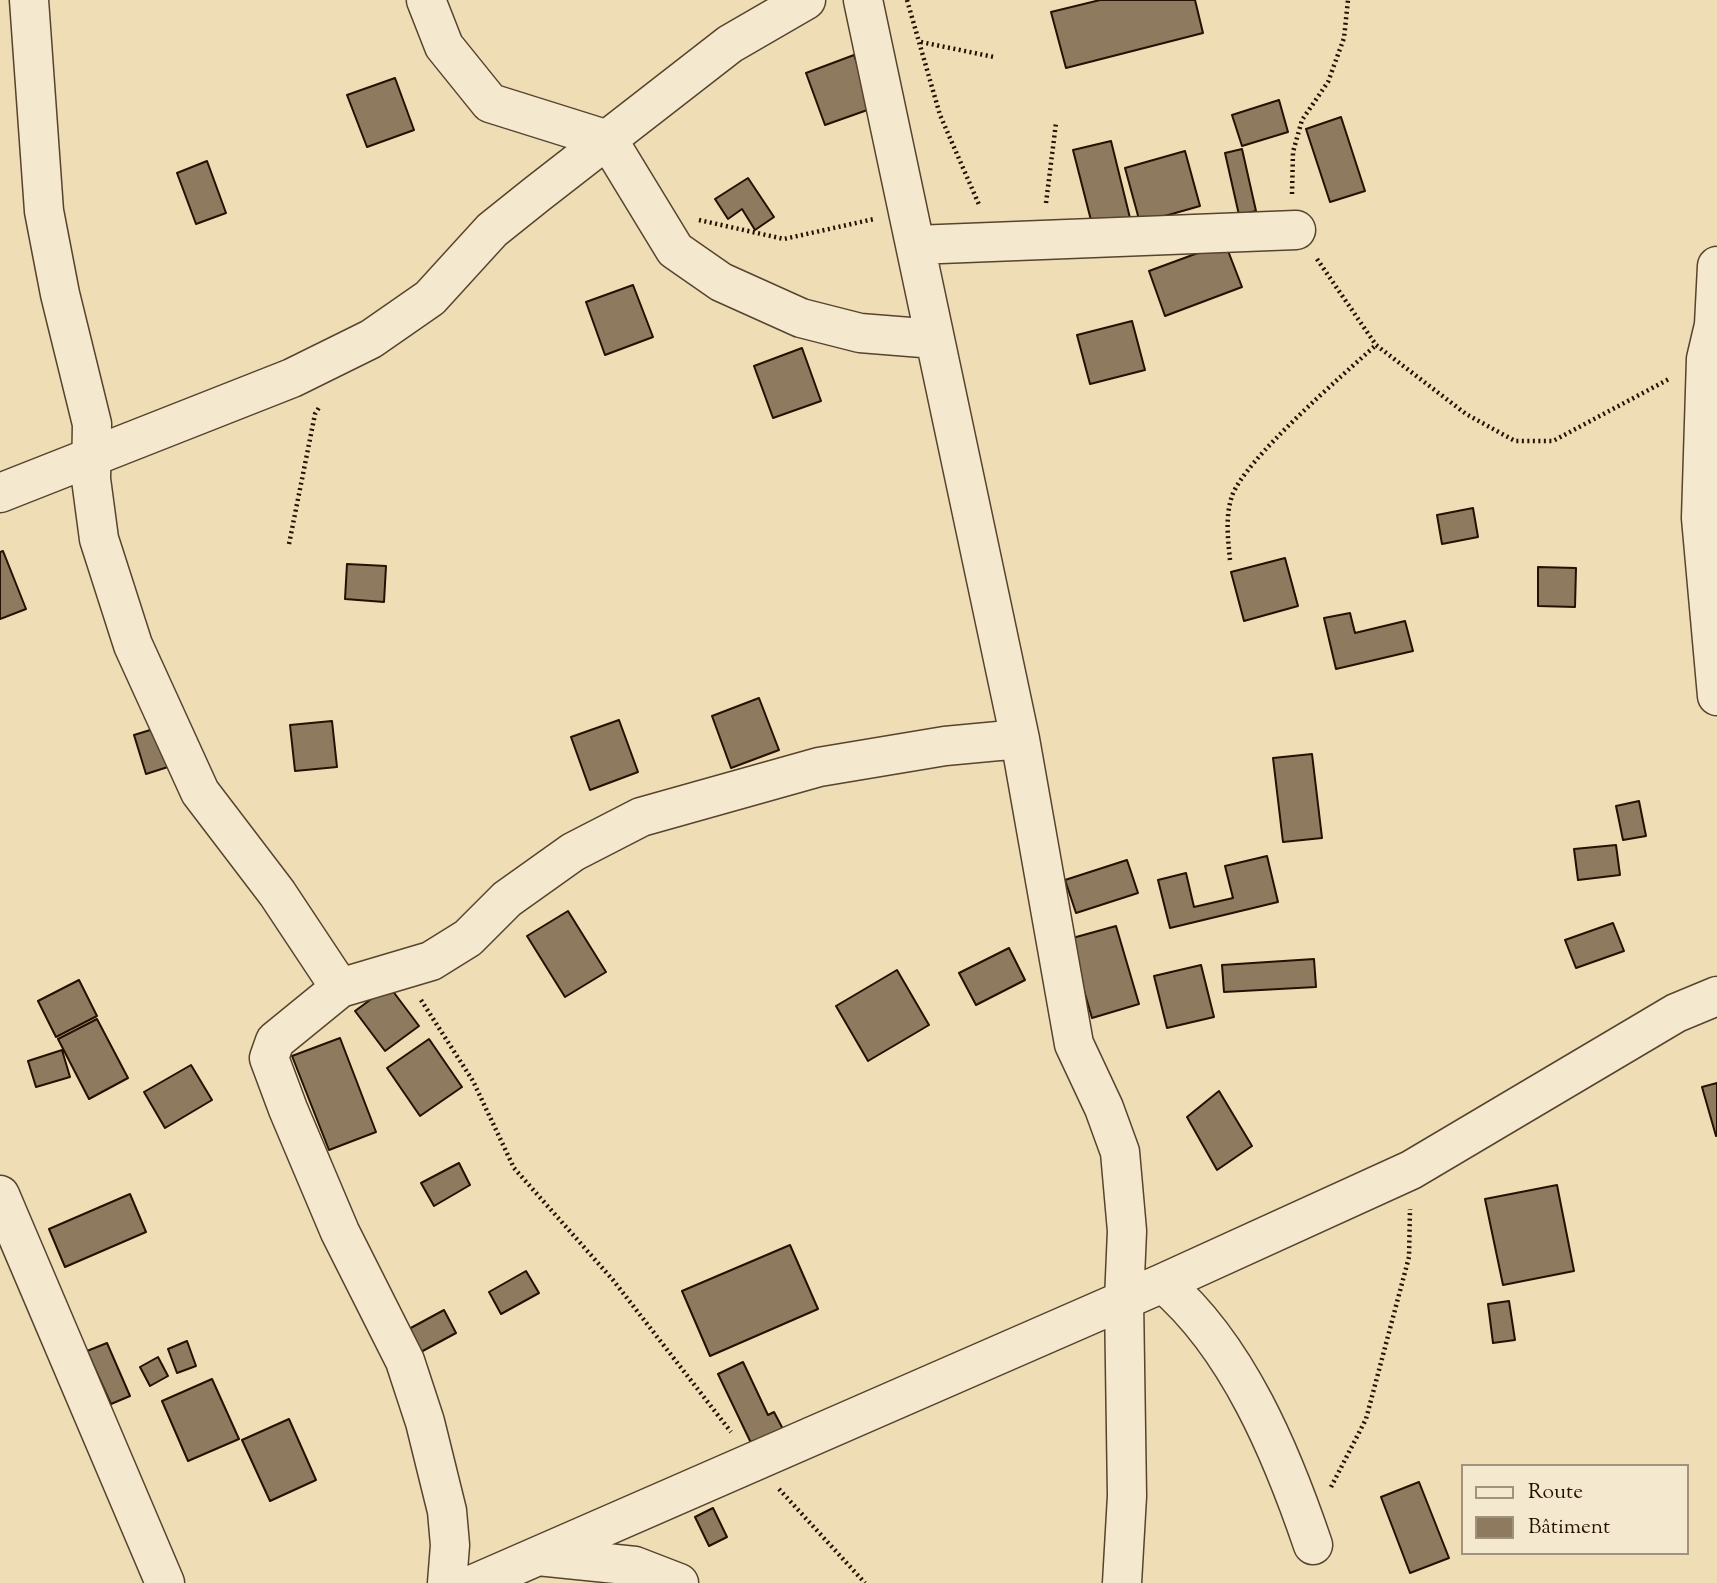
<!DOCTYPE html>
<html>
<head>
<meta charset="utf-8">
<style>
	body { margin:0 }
	#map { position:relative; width:1717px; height:1583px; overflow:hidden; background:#eeddb5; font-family:"Sorts Mill Goudy",serif }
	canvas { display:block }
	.legend { position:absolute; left:1461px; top:1464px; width:228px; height:91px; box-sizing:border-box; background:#f4e9cf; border:2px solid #a1927d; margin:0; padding:9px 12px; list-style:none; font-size:21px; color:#251001 }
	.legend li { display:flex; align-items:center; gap:14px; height:35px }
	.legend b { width:35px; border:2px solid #a1927d }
</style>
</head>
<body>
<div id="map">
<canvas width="1717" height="1583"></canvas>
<ul class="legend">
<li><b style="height:9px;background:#f4e9cf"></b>Route</li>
<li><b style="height:19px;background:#8e7b5f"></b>Bâtiment</li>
</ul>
</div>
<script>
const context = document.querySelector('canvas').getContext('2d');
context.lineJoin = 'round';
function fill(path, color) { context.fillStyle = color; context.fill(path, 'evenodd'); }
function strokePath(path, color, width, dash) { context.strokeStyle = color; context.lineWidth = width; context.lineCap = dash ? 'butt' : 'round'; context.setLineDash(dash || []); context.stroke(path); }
const building = new Path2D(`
	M1100 0H1195L1203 33 1066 68 1051 12Z
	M854 55 873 108 825 125 806 73Z
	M395 78 414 130 367 147 347 95Z
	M1279 100 1288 132 1242 146 1232 115Z
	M1341 117 1365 191 1330 202 1306 129Z
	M1111 141 1131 222 1094 232 1073 150Z
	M1242 149 1256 211 1239 215 1225 153Z
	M1185 151 1200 206 1140 223 1125 168Z
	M207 161 226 213 196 224 177 173Z
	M748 178 774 217 755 230 742 209 728 219 715 199Z
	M1225 243 1242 287 1165 316 1149 271Z
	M633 285 653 337 605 355 586 302Z
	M1132 321 1145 370 1090 384 1077 335Z
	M802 348 821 401 773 418 754 366Z
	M1473 508 1478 537 1442 544 1437 515Z
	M3 551 26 609 0 619V552Z
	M1285 558 1298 606 1244 621 1231 572Z
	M347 564 386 566 384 602 345 599Z
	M1538 567 1576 568 1575 607 1538 606Z
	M1350 613 1355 633 1405 621 1413 651 1336 669 1324 618Z
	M759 698 779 750 731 768 712 716Z
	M619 720 638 772 590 790 571 737Z
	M332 721 337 767 295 771 290 725Z
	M160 727 171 766 146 774 134 735Z
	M1312 754 1322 838 1283 842 1273 758Z
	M1639 801 1646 836 1623 840 1616 806Z
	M1616 845 1620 875 1578 880 1574 849Z
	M1267 856 1278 902 1170 928 1158 880 1186 873 1194 907 1233 898 1225 866Z
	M1127 860 1138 893 1076 913 1065 880Z
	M568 911 606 972 565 997 527 936Z
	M1613 923 1624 951 1576 968 1565 940Z
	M1116 926 1139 1004 1092 1018 1069 939Z
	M1009 948 1025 980 976 1005 959 973Z
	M1314 959 1316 987 1224 992 1222 965Z
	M1201 965 1214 1017 1167 1028 1154 976Z
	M897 970 929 1025 868 1061 836 1006Z
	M79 980 97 1016 56 1037 38 1001Z
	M389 986 419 1026 385 1051 355 1011Z
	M97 1019 128 1078 89 1099 58 1039Z
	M340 1038 376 1132 329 1150 292 1056Z
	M429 1039 462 1087 420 1116 387 1068Z
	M62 1050 70 1077 36 1087 28 1061Z
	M191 1065 212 1100 165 1128 144 1092Z
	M1717 1083V1135L1716 1136 1702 1087Z
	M1219 1091 1252 1146 1217 1170 1187 1117Z
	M459 1163 470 1185 434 1206 421 1183Z
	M1557 1185 1574 1271 1503 1285 1485 1199Z
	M130 1194 146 1232 65 1267 49 1229Z
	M790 1245 818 1309 710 1356 682 1291Z
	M526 1271 539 1293 501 1314 489 1292Z
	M1509 1301 1515 1340 1493 1343 1488 1304Z
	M444 1310 456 1333 419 1353 407 1330Z
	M187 1341 196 1366 177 1373 168 1349Z
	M107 1343 130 1396 111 1404 87 1351Z
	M158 1357 168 1376 150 1386 140 1367Z
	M743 1362 768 1415 774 1412 784 1431 752 1445 718 1374Z
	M212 1379 239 1439 188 1461 162 1401Z
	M289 1419 316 1480 270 1501 242 1440Z
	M1419 1482 1449 1558 1410 1573 1381 1497Z
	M713 1508 727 1537 709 1546 695 1517Z`);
const path = new Path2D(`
	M907 0 940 115 980 207
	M921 42 994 57
	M1292 194 1293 152 1302 120 1328 82 1344 38 1348 0
	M1046 203 1056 123
	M699 220 784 239 874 219
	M1317 259 1376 345 1466 414 1515 441H1553L1669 379
	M289 544 315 414 320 406
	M1230 560C1228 539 1225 517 1232 496 1245 459 1343 375 1376 345
	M421 1000 473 1081 514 1168 613 1280 731 1432
	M1331 1487 1366 1419 1409 1257 1410 1209
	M779 1489 865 1583`);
const minor = new Path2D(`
	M29 0 44 211 60 294 92 424 91 479 99 539 133 645 200 792 277 893 340 988
	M426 0 444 46 490 103 608 140 675 250 721 282 801 318 860 333 935 339
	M863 0 1020 739 1074 1044 1104 1108 1120 1152 1127 1231 1124 1300 1127 1496 1122 1583
	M915 245 1296 230
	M1717 266 1714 325 1706 359 1701 518 1717 696
	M0 493 292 378 371 339 430 298 492 230 537 194 730 44 806 0
	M0 1195 165 1583
	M1163 1283C1238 1347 1282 1454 1313 1545
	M538 1556 635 1566 679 1583
	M447 1583 450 1545 447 1511 425 1422 405 1361 340 1232 288 1109 269 1058 275 1041 340 988 431 961 468 938 507 899 573 852 641 817 819 767 945 746 1020 739
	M476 1583 1163 1283 1411 1170 1676 1013 1717 996`);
fill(building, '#8e7b5f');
strokePath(building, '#251001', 2);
strokePath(minor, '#57432e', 41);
strokePath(path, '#251001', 4.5, [2, 3.5]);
strokePath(minor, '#f4e9cf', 38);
</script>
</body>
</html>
